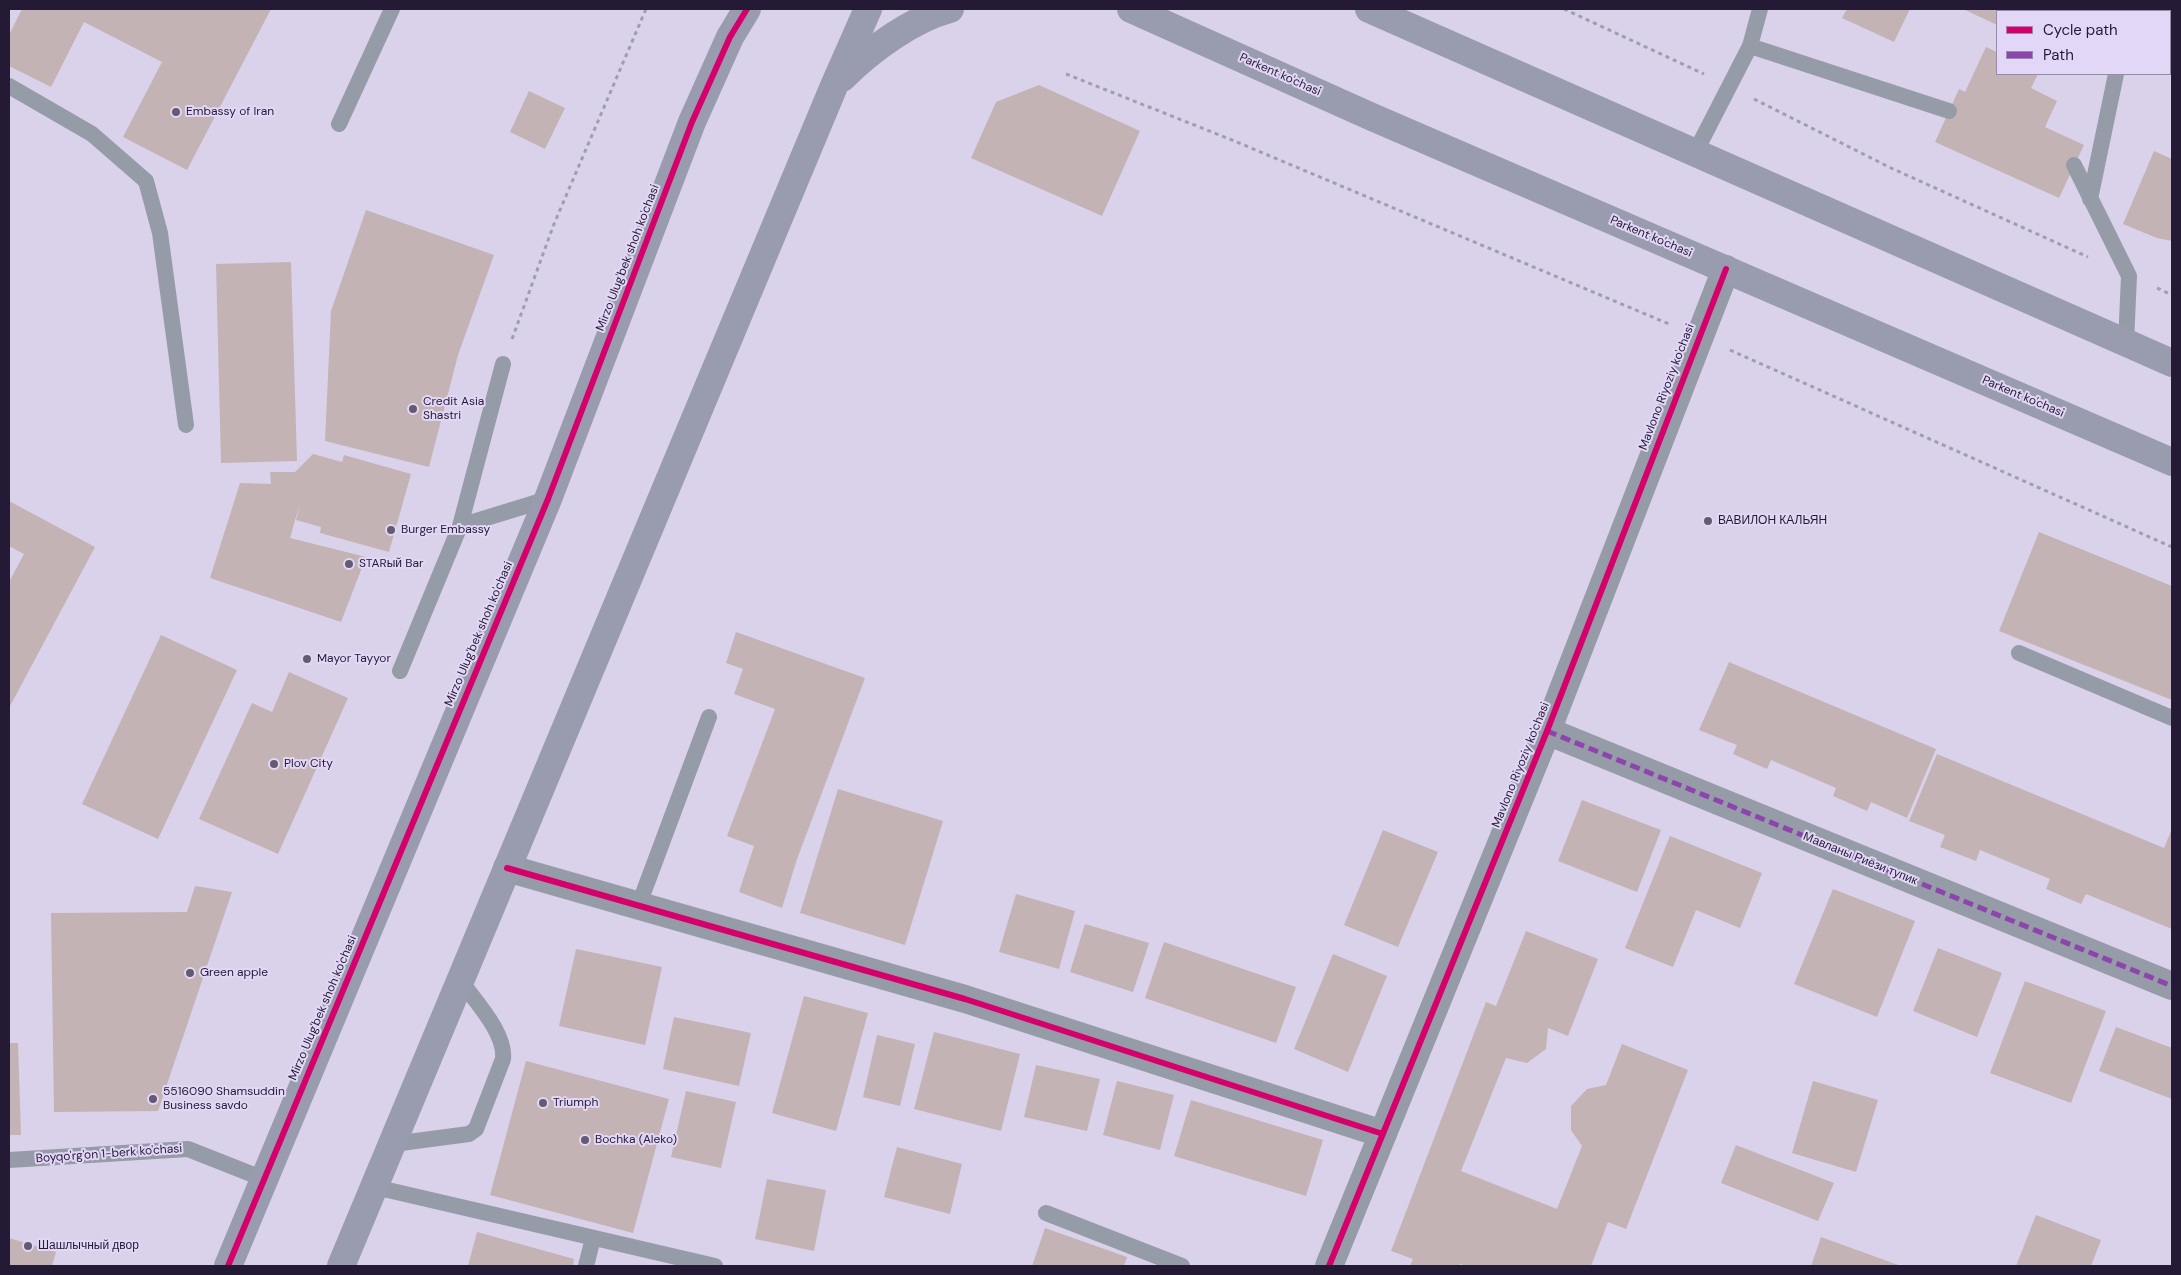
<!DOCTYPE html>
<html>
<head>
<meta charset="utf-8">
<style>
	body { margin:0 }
	#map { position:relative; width:2181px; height:1275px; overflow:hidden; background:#dad2ea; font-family:"DM Sans",sans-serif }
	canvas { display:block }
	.frame { position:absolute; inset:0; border:10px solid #251a35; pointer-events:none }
	.legend { position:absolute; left:1996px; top:10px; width:175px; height:65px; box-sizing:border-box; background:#e2d7f6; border:1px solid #968ba9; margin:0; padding:6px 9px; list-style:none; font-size:15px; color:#251a35 }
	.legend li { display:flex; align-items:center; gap:10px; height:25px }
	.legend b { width:25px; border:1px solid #968ba9 }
</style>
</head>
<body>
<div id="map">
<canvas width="2181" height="1275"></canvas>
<div class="frame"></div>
<ul class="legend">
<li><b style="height:6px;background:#d6006c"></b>Cycle path</li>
<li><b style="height:6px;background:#8e44ad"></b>Path</li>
</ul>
</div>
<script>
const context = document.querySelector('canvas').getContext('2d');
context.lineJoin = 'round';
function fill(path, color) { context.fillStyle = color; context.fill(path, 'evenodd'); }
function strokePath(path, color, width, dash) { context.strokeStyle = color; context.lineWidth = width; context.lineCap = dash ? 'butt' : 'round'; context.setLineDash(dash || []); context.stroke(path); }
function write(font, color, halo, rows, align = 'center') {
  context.font = font + ' "DM Sans",sans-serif'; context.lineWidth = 4; context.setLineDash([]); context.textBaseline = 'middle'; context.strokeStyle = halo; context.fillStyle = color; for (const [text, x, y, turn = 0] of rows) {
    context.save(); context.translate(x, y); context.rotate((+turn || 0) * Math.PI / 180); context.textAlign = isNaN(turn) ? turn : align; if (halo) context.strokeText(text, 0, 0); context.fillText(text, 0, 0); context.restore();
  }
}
const building = new Path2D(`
	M22 9H271L187 170 123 137 162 62 84 22 51 87 9 66V35Z
	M1847 9H1910L1894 42 1842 18Z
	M1963 9H2087L2086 11H1997V25Z
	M1986 47 1997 52V74H2038L2031 88 2057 101 2045 127 2084 145 2059 198 1935 142 1959 89 1965 92Z
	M1039 85 1140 131 1102 216 971 158 996 102Z
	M529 91 565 108 545 149 510 132Z
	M2154 151 2172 159V241L2157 238 2123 224Z
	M366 210 494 255 458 355 429 467 325 441 331 311Z
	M291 262 297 461 221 463 216 264Z
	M313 454 342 462 344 455 411 474 389 552 320 533 321 527 296 520 300 503 290 538 366 557 341 622 210 578 240 483 271 484 270 472H295Z
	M9 501 95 547 9 708V582L24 554 9 546Z
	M2039 532 2172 586V700L1999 631Z
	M736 632 865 678 796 862 782 908 739 892 754 846 727 836 775 709 734 694 743 669 726 663Z
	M161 635 237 670 158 839 82 804Z
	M1729 662 1936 749 1907 818 1871 802 1867 811 1833 796 1836 788 1771 760 1767 769 1733 754 1737 745 1699 730Z
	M289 672 348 698 278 854 199 819 252 703 272 712Z
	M1937 754 2164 848 2172 829V929L2086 894 2081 904 2046 889 2050 879 1980 850 1976 861 1940 847 1945 835 1909 821Z
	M838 789 943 821 905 945 800 913Z
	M1582 800 1661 830 1637 892 1558 861Z
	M1383 830 1438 852 1398 947 1344 925Z
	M1670 836 1762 873 1740 928 1696 910 1673 967 1625 948Z
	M195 886 232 892 158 1111 54 1112 51 913 187 912Z
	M1833 889 1915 921 1877 1017 1794 984Z
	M1016 894 1075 911 1059 969 999 952Z
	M1085 924 1149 943 1133 992 1070 972Z
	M1526 931 1598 959 1568 1036 1548 1028 1546 1049 1527 1063 1506 1058 1461 1171 1557 1209 1582 1146 1571 1130V1106L1587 1089 1606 1085 1622 1044 1688 1070 1626 1229 1608 1222 1591 1266H1466L1460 1264V1266H1410L1413 1259 1391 1251 1486 1002 1496 1006Z
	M1164 942 1296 987 1276 1043 1145 998Z
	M1938 948 2002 973 1977 1037 1913 1011Z
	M576 949 662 967 645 1045 559 1026Z
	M1333 954 1387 976 1348 1072 1294 1049Z
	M2025 981 2106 1011 2071 1103 1990 1073Z
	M804 996 868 1013 836 1131 772 1113Z
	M674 1017 751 1033 739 1086 663 1069Z
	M2116 1027 2172 1048V1099L2099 1071Z
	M934 1032 1020 1054 1001 1131 914 1109Z
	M877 1035 915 1044 900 1106 863 1097Z
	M9 1043H18L21 1135H9Z
	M526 1061 669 1099 633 1233 490 1195Z
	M1036 1065 1100 1079 1087 1131 1024 1117Z
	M1117 1081 1174 1095 1160 1150 1103 1135Z
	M1813 1081 1878 1100 1856 1172 1792 1153Z
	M686 1091 736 1102 721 1168 671 1157Z
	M1191 1100 1323 1140 1306 1196 1174 1156Z
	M1736 1145 1834 1183 1818 1221 1721 1183Z
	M897 1147 962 1164 950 1214 884 1197Z
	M767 1179 826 1190 814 1251 755 1239Z
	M2036 1215 2101 1240 2091 1266H2016Z
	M1045 1228 1127 1257 1124 1266H1032Z
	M477 1232 574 1259 573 1266H468Z
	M1821 1237 1901 1266H1811Z
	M9 1238 56 1252 52 1266H9Z`);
const path = new Path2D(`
	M1564 9 1704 74
	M1066 74 1232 140 1669 324
	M1754 99 1891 168 2088 257
	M2157 288 2172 295
	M512 339 554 224 646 9
	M1730 350 2172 547`);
const lane = new Path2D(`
	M2128 11 2129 9
	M1750 46 1760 9
	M9 86 92 134 146 181 160 233 186 425
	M339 124 392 9
	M1695 153 1750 46 1949 111
	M2074 165 2129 276 2126 343
	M2090 199 2116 74
	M460 526 548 499
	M2019 653 2172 718
	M400 671 460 526 503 364
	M638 907 709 717
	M393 1144 469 1134 476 1129 503 1059C506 1033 475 1001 461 981
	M9 1160 188 1149 264 1179
	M375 1187 715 1266
	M1046 1213 1182 1266
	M586 1266 593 1238`);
const street = new Path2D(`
	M1547 731 2172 986
	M507 868 965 999 1383 1134
	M1329 1266 1547 731 1726 269`);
const primary = new Path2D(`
	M1131 9 1372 117 2172 462
	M1369 9 2172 363
	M842 78C870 50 912 19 950 9
	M228 1266 548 499 692 122 730 37 747 9
	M341 1266 834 86 868 9`);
const quiet = new Path2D(`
	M1547 731 2172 986`);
const cycleway = new Path2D(`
	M507 868 965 999 1383 1134
	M228 1266 548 499 692 122 730 37 747 9
	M1329 1266 1547 731 1726 269`);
const markers = [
	[176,112,5,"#645a74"],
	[413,409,5,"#645a74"],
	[1708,521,5,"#645a74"],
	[391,530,5,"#645a74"],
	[349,564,5,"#645a74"],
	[307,659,5,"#645a74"],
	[274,764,5,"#645a74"],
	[190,973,5,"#645a74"],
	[153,1099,5,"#645a74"],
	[543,1103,5,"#645a74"],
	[585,1140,5,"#645a74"],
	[28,1246,5,"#645a74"]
];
const streetNames = [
	["Parkent ko'chasi",1280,75,24],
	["Parkent ko'chasi",1651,237,23],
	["Mirzo Ulug'bek shoh ko'chasi",628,258,-69],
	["Mavlono Riyoziy ko'chasi",1667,387,-69],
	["Parkent ko'chasi",2023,397,23],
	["Mirzo Ulug'bek shoh ko'chasi",479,634,-67],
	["Mavlono Riyoziy ko'chasi",1521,765,-68],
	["Мавланы Риёзи тупик",1860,859,22],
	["Mirzo Ulug'bek shoh ko'chasi",323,1008,-67],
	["Boyqo'rg'on 1-berk ko'chasi",109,1154,-4]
];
const poiNames = [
	["Embassy of Iran",186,112],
	["Credit Asia",423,402],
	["Shastri",423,416],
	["ВАВИЛОН КАЛЬЯН",1718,521],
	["Burger Embassy",401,530],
	["STARый Bar",359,564],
	["Mayor Tayyor",317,659],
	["Plov City",284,764],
	["Green apple",200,973],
	["5516090 Shamsuddin",163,1092],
	["Business savdo",163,1106],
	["Triumph",553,1103],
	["Bochka (Aleko)",595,1140],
	["Шашлычный двор",38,1246]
];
fill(building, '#c3b3b4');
strokePath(path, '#9e9fad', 3, [4, 4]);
strokePath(lane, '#969ba8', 16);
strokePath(street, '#969ba8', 28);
strokePath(primary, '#999cae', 28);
strokePath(quiet, '#8e44ad', 5, [10, 5]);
strokePath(cycleway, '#d6006c', 6);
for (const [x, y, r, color] of markers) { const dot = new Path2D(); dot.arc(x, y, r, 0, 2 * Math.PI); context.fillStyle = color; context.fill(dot); strokePath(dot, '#e2d7f6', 2); }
write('12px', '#251a35', '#e2d7f6', streetNames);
write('12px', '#251a35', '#e2d7f6', poiNames, 'left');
</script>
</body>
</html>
